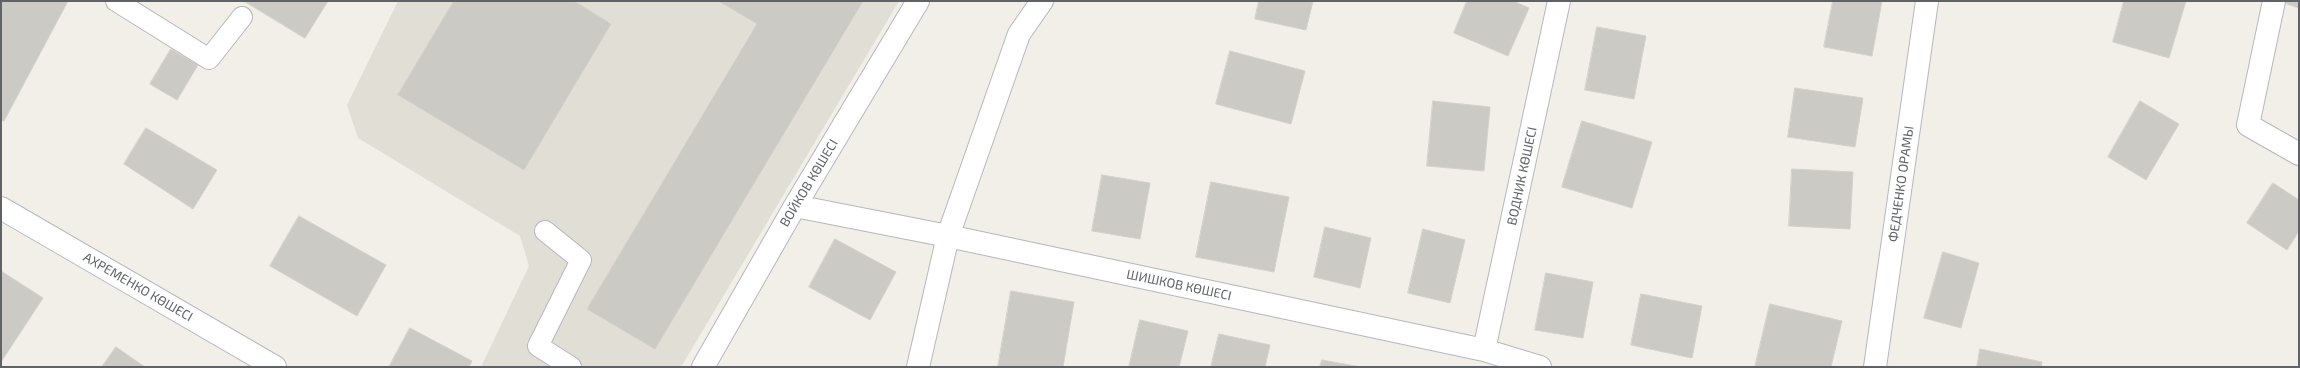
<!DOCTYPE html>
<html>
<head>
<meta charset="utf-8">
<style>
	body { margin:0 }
	#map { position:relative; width:2300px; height:368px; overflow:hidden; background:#f1efe8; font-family:"Exo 2",sans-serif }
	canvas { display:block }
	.frame { position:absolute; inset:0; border:2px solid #5f6368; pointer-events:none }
</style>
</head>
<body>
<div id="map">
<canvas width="2300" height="368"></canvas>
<div class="frame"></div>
</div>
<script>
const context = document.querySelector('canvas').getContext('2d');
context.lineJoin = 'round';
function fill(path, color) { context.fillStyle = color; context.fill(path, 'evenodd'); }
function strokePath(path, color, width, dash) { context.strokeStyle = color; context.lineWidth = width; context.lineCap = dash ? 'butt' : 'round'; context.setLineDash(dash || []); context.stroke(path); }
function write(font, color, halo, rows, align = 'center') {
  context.font = font + ' "Exo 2",sans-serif'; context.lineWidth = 3; context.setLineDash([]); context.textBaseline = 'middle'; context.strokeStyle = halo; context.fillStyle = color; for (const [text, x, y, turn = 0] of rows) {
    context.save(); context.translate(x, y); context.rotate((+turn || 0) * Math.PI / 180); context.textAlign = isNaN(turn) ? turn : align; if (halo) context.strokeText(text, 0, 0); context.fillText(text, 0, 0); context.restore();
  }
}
const education = new Path2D(`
	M398 1H899L681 367H481L529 266 520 236 358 138 347 105Z`);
const building = new Path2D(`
	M1 1H68L4 121 1 120Z
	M244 1H328L305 38Z
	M454 1H574L611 24 524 170 398 95Z
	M719 1H863L655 349 587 309 757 24Z
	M1259 1H1313L1306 30 1255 19Z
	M1467 1H1513L1529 8 1508 56 1454 33Z
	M1833 1H1882L1872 56 1824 47Z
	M2124 1H2186L2169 58 2113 42Z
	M2280 1H2299V8Z
	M1597 27 1646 36 1634 99 1585 90Z
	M171 49 198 65 177 100 150 84Z
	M1230 51 1305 71 1291 124 1216 104Z
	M1795 88 1863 98 1855 147 1788 137Z
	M1433 101 1490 107 1484 171 1427 166Z
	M2140 101 2179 124 2146 180 2108 157Z
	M1582 121 1652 142 1632 208 1562 187Z
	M146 128 217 170 193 209 124 164Z
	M1792 169 1853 172 1850 229 1789 226Z
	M1102 175 1150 183 1140 239 1092 231Z
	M1211 182 1289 197 1274 272 1196 257Z
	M2273 183 2299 200V231L2287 250 2247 223Z
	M299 216 386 265 357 316 270 266Z
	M1325 227 1371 238 1360 288 1314 277Z
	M1423 229 1465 240 1450 303 1408 293Z
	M835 239 896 272 870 320 809 287Z
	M1943 252 1979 263 1961 328 1924 318Z
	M1 271 43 298 1 362Z
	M1546 273 1593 282 1583 338 1535 330Z
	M1011 291 1074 302 1063 367H998Z
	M1641 294 1702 306 1692 358 1631 345Z
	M1770 304 1842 321 1831 367H1755Z
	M1140 320 1188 331 1179 367H1129Z
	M410 328 472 361 469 367H389Z
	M1219 334 1270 345 1265 367H1211Z
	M116 347 145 367H102Z
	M1980 349 2042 362 2041 367H1977Z
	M1322 360 1361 367H1320Z`);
const lane = new Path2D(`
	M116 1 209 59 242 17
	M545 231 581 260 538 346 571 367`);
const street = new Path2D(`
	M2274 1 2248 125 2299 154
	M795 206 948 236 1019 34 1042 1
	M1484 350 1559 1
	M703 367 795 206 918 1
	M918 367 948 236 1484 350 1540 367
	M1875 367 1927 1`);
const secondary = new Path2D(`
	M1 208 275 367`);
const streetNames = [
	["ВОДНИК КӨШЕСІ",1522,176,-78],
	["ВОЙКОВ КӨШЕСІ",809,183,-59],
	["ФЕДЧЕНКО ОРАМЫ",1901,184,-82],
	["ШИШКОВ КӨШЕСІ",1179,285,12],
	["АХРЕМЕНКО КӨШЕСІ",138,287,30]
];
fill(education, '#e1ded6');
fill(building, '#cccac5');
strokePath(building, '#d6d1c6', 1);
strokePath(lane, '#b5b8bc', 22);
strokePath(street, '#b5b8bc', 24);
strokePath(secondary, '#b6babf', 24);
strokePath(lane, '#fff', 20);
strokePath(street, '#fff', 22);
strokePath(secondary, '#fff', 22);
write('13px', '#5f6368', '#fff', streetNames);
</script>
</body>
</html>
